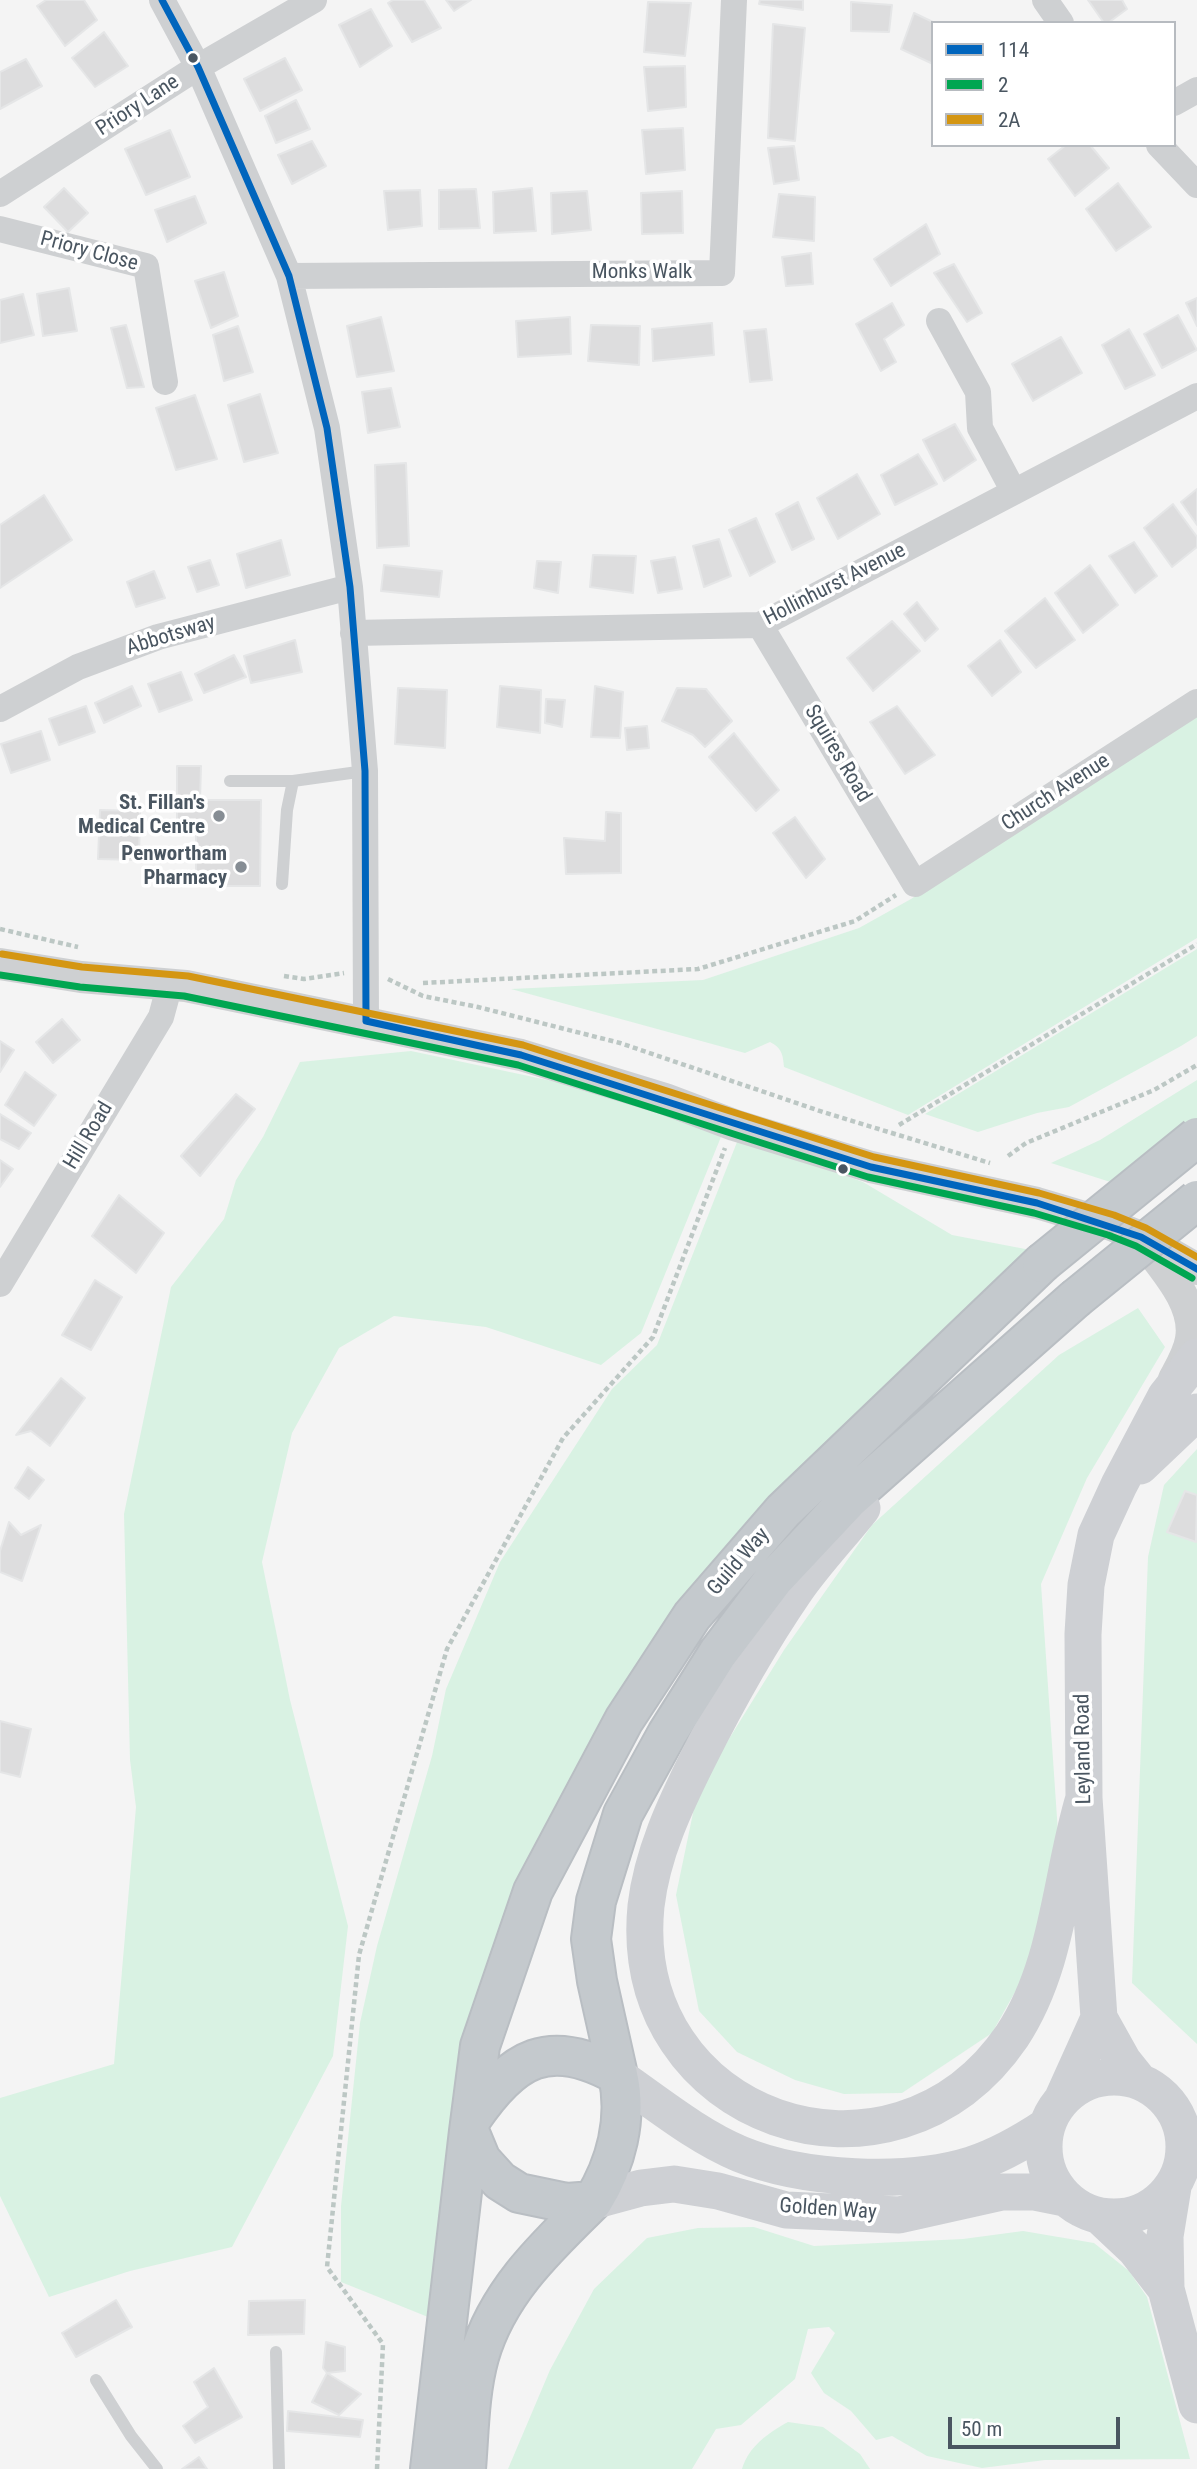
<!DOCTYPE html>
<html>
<head>
<meta charset="utf-8">
<style>
	body { margin:0 }
	#map { position:relative; width:1197px; height:2469px; overflow:hidden; background:#f4f4f4; font-family:"Roboto Condensed",sans-serif }
	canvas { display:block }
	.legend { position:absolute; left:931px; top:21px; width:245px; height:126px; box-sizing:border-box; background:#fff; border:2px solid #b7bbc0; margin:0; padding:9px 12px; list-style:none; font-size:21px; color:#4a5661 }
	.legend li { display:flex; align-items:center; gap:14px; height:35px }
	.legend b { width:35px; border:2px solid #b7bbc0 }
	.scale { position:absolute; left:948px; top:2417px; width:172px; height:32px; box-sizing:border-box; border:4px solid #4a5661; border-top:0; padding-left:9px; font-size:21px; line-height:24px; white-space:nowrap; color:#4a5661; -webkit-text-stroke:5px #fff; paint-order:stroke }
</style>
</head>
<body>
<div id="map">
<canvas width="1197" height="2469"></canvas>
<ul class="legend">
<li><b style="height:9px;background:#0065bd"></b>114</li>
<li><b style="height:9px;background:#00a651"></b>2</li>
<li><b style="height:9px;background:#d49613"></b>2A</li>
</ul>
<div class="scale">50 m</div>
</div>
<script>
const context = document.querySelector('canvas').getContext('2d');
context.lineJoin = 'round';
function fill(path, color) { context.fillStyle = color; context.fill(path, 'evenodd'); }
function strokePath(path, color, width, dash) { context.strokeStyle = color; context.lineWidth = width; context.lineCap = dash ? 'butt' : 'round'; context.setLineDash(dash || []); context.stroke(path); }
function write(font, color, halo, rows, align = 'center') {
  context.font = font + ' "Roboto Condensed",sans-serif'; context.lineWidth = 7; context.setLineDash([]); context.textBaseline = 'middle'; context.strokeStyle = halo; context.fillStyle = color; for (const [text, x, y, turn = 0] of rows) {
    context.save(); context.translate(x, y); context.rotate((+turn || 0) * Math.PI / 180); context.textAlign = isNaN(turn) ? turn : align; if (halo) context.strokeText(text, 0, 0); context.fillText(text, 0, 0); context.restore();
  }
}
const green = new Path2D(`
	M1197 709V938L908 1115 784 1067C783 1055 782 1048 770 1042L745 1053 511 989 703 980 859 928 911 899Z
	M1197 949V1036L1181 1046 1069 1107 1037 1113 978 1132 925 1114Z
	M411 1051 585 1088 723 1132 641 1333 601 1365 486 1327 394 1316 339 1348 292 1433 262 1562 290 1700 348 1926 333 2056 232 2247 130 2271 49 2297 0 2196V2098L114 2064 136 1807 130 1760 124 1514 171 1287 224 1219 236 1180 263 1137 300 1062Z
	M1197 1080V1126L1126 1187 1051 1163 1100 1140Z
	M739 1137 863 1182 952 1235 1041 1252 851 1422 553 1823 433 2319 341 2282V2206L360 2023 377 1946 432 1756 446 1689 500 1562 612 1389 657 1345Z
	M1138 1308 1165 1347 1087 1478 1041 1584 1059 1847 1038 1951 992 2033 902 2093 844 2094 795 2080 737 2052 699 2011 676 1895 698 1789 784 1650 872 1525 1059 1355Z
	M1197 1449V2044L1132 1983 1148 1557 1164 1485Z
	M754 2227 814 2246 963 2239 1023 2231 1094 2243 1129 2271 1147 2297 1190 2459 1045 2460 982 2468 927 2456 892 2436 876 2440 851 2411 824 2393 811 2373 835 2333 829 2327 808 2329 795 2379 741 2425 716 2429 692 2469H508L550 2370 594 2289 647 2238 698 2228Z
	M788 2422 823 2427 860 2454 870 2469H742C749 2446 768 2433 788 2422Z`);
const building = new Path2D(`
	M46 0H84L97 20 65 46 37 6Z
	M393 0H424L441 28 412 42 388 3Z
	M446 0H471L454 11Z
	M760 0H803V10L759 4Z
	M1088 0H1122L1127 9 1108 23H1104Z
	M648 2 691 3 685 56 644 52Z
	M851 2 892 5 889 32 851 31Z
	M371 9 392 46 360 67 339 25Z
	M914 13 935 23 933 64 901 49Z
	M773 24 805 28 795 141 768 138Z
	M104 32 128 66 95 87 72 58Z
	M285 58 302 90 260 111 244 79Z
	M26 59 42 86 0 109V72Z
	M685 66 686 107 648 111 644 67Z
	M296 100 310 129 276 143 265 116Z
	M683 128 685 170 646 174 642 130Z
	M170 130 190 177 146 195 125 149Z
	M312 141 326 166 292 184 278 155Z
	M1066 145H1090L1109 168 1075 196 1048 159Z
	M794 146 799 180 774 184 768 148Z
	M1118 183 1151 227 1116 251 1086 209Z
	M64 188 88 213 68 232 44 207Z
	M532 188 536 231 494 233 493 192Z
	M476 189 480 228 439 229V190Z
	M420 190 422 226 388 230 384 191Z
	M587 191 591 230 552 234 551 193Z
	M682 191 683 233 642 234 641 193Z
	M779 194 815 197 814 241 773 237Z
	M195 196 206 223 167 242 155 210Z
	M926 224 940 254 891 286 874 259Z
	M811 253 813 284 786 286 782 257Z
	M954 264 982 313 967 322 934 273Z
	M224 272 238 316 211 328 195 281Z
	M69 288 77 331 43 336 37 294Z
	M23 294 34 335 0 343V300Z
	M1197 298V326L1186 303Z
	M892 303 904 325 884 339 896 362 881 371 856 324Z
	M1178 315 1197 350 1162 368 1144 334Z
	M381 317 394 371 357 377 347 326Z
	M570 317 571 354 518 357 516 321Z
	M712 323 714 355 653 361 652 329Z
	M126 325 144 387 127 388 111 328Z
	M591 325 640 326 639 365 588 361Z
	M238 326 253 372 224 381 213 335Z
	M766 329 772 380 750 382 744 331Z
	M1129 329 1155 375 1125 389 1102 345Z
	M1061 337 1082 373 1033 401 1012 364Z
	M391 388 400 427 368 433 362 392Z
	M260 394 278 453 244 462 228 405Z
	M195 395 217 459 176 470 156 408Z
	M955 424 976 460 944 481 923 440Z
	M918 454 937 484 895 505 881 475Z
	M406 463 409 546 377 548 375 465Z
	M857 474 880 514 838 539 817 498Z
	M1197 489V525L1181 502Z
	M44 495 72 540 0 588V525Z
	M798 502 814 539 792 550 776 514Z
	M1173 504 1197 537V547L1172 567 1144 528Z
	M756 518 775 562 750 576 729 530Z
	M719 539 731 576 704 587 693 546Z
	M281 540 290 575 246 588 237 554Z
	M1134 542 1157 576 1135 593 1109 556Z
	M593 555 636 556 633 593 590 587Z
	M675 557 682 589 658 593 651 561Z
	M210 560 219 585 197 592 188 567Z
	M537 561 561 562 558 593 534 588Z
	M384 565 442 571 439 597 381 591Z
	M1090 565 1118 605 1083 633 1055 593Z
	M154 571 165 598 136 607 127 582Z
	M1045 598 1075 640 1036 668 1005 631Z
	M917 602 938 629 925 641 904 614Z
	M892 621 920 651 873 691 847 658Z
	M295 640 302 672 251 683 244 656Z
	M1000 640 1021 672 992 696 968 666Z
	M234 655 246 677 204 693 195 674Z
	M181 672 192 700 159 712 148 684Z
	M132 686 141 706 104 723 95 703Z
	M500 686 541 690 540 733 497 727Z
	M595 686 623 692 620 738 591 737Z
	M398 688 447 690 445 748 395 744Z
	M677 688 706 689 732 721 705 747 693 735 662 721Z
	M546 699 565 700 562 727 545 723Z
	M86 706 95 732 59 745 49 719Z
	M897 706 935 755 905 774 870 722Z
	M647 726 649 748 627 750 625 728Z
	M41 731 50 760 11 773 1 744Z
	M734 733 779 790 756 811 709 757Z
	M177 766H201L200 800H261L260 886H196V831H177Z
	M100 810 140 811 139 860 98 859Z
	M606 812 621 813V873L566 874 564 838 605 841Z
	M795 817 825 859 806 878 773 833Z
	M62 1019 80 1040 53 1063 36 1042Z
	M0 1041 14 1050 0 1072Z
	M25 1072 56 1095 34 1126 5 1105Z
	M236 1094 255 1109 200 1176 181 1156Z
	M0 1114 31 1133 19 1149 0 1139Z
	M0 1160 13 1169 0 1187Z
	M119 1195 164 1233 136 1273 92 1236Z
	M95 1280 122 1297 91 1350 62 1335Z
	M61 1378 85 1398 50 1446 31 1431 16 1435Z
	M28 1467 44 1480 29 1499 15 1488Z
	M1185 1491 1197 1495 1196 1542 1167 1532Z
	M9 1522 21 1535 41 1525 22 1581 0 1572V1551Z
	M0 1721 31 1729 20 1777 0 1772Z
	M116 2300 132 2327 76 2357 62 2333Z
	M305 2300 304 2334 248 2335 249 2301Z
	M326 2342 345 2347V2371L327 2373 323 2368Z
	M214 2368 242 2417 195 2443 183 2426 208 2407 194 2382Z
	M327 2373 361 2394 339 2415 312 2402Z
	M288 2411 363 2420 360 2437 287 2431Z
	M199 2457 207 2469H182Z`);
const path = new Path2D(`
	M0 929 78 947
	M284 976 304 979 344 973
	M388 979 423 996 478 1007 620 1043 823 1112 990 1163
	M423 983 698 969 855 921 896 895
	M899 1125 1197 944
	M1008 1156 1026 1143 1154 1090 1197 1065
	M377 2469 383 2344 327 2267 359 1955 447 1649 563 1438 653 1337 725 1148`);
const service = new Path2D(`
	M230 781H293
	M282 884 287 810 293 781 365 771
	M276 2352 279 2469
	M96 2380 131 2436 157 2469`);
const minor = new Path2D(`
	M162 0 198 67 289 276 327 428 350 587 365 771 366 1021
	M1045 0 1061 23
	M1174 103 1197 90
	M1159 145 1197 185
	M0 194 198 67 314 0
	M0 229 146 266 165 382
	M289 276 722 273 734 0
	M939 321 978 392 980 428 1014 492
	M760 625 915 884 1197 702
	M353 633 760 625 1197 396
	M0 709 78 667 158 637 350 587
	M0 1284 161 1017 170 984`);
const tertiary = new Path2D(`
	M0 964 81 977 186 986 521 1055 665 1099 734 1125 871 1167 1037 1203 1111 1225 1141 1237 1197 1269
	M1148 1247C1166 1271 1197 1305 1191 1339 1189 1353 1181 1366 1174 1379`);
const secondary = new Path2D(`
	M1140 1466 1197 1412
	M862 1508C840 1536 815 1562 795 1591 758 1645 727 1701 698 1759 675 1805 652 1854 646 1906 625 2120 892 2212 1012 2036 1059 1965 1060 1877 1084 1798
	M1044 2147a70 70 0 1 1 140 0a70 70 0 1 1-140 0Z
	M619 2077C658 2104 697 2136 740 2154 803 2180 907 2185 971 2165 999 2156 1023 2142 1047 2126
	M1139 2081 1123 2061 1099 2018 1084 1798 1083 1634 1086 1585 1096 1535 1119 1485 1166 1396 1197 1357
	M1062 2100 1099 2018
	M1173 2187 1165 2236 1166 2289 1197 2405
	M593 2201 641 2188 674 2184 718 2191 786 2210 899 2215 1002 2192H1035L1065 2198
	M1101 2217 1135 2249 1166 2289`);
const trunk = new Path2D(`
	M618 2075 597 1981 591 1939 596 1901 623 1814 667 1734 718 1653 774 1579 849 1499 1075 1299
	M472 2118C513 2058 549 2036 618 2075 628 2119 616 2164 593 2201L567 2203 519 2193 500 2181 481 2160 469 2131 480 2046 533 1891 624 1720 692 1616 783 1511 1042 1263
	M430 2469 469 2131
	M466 2469C469 2432 469 2393 479 2357 497 2293 546 2247 592 2202`);
const trunkBridge = new Path2D(`
	M1042 1263 1197 1137
	M1075 1299 1197 1200`);
const bus1 = new Path2D(`
	M162 0 198 67 289 276 327 428 350 587 365 771 366 1021
	M366 1021 521 1055 871 1167 1037 1203 1141 1237 1197 1269`);
const bus2 = new Path2D(`
	M0 975 80 987 184 996 518 1065 868 1177 1034 1213 1108 1235 1136 1246 1192 1278`);
const bus3 = new Path2D(`
	M2 954 82 967 188 976 523 1045 874 1157 1039 1193 1114 1215 1146 1228 1197 1257`);
const markers = [
	[193,58,6,"#4a5661"],
	[219,816,7,"#868d94"],
	[241,867,7,"#868d94"],
	[843,1169,6,"#4a5661"]
];
const streetNames = [
	["Priory Lane",138,106,-33],
	["Priory Close",89,252,15],
	["Monks Walk",642,273],
	["Hollinhurst Avenue",835,585,-27],
	["Abbotsway",171,636,-17],
	["Squires Road",837,754,59],
	["Church Avenue",1056,793,-33],
	["Hill Road",89,1136,-59],
	["Guild Way",739,1562,-49],
	["Leyland Road",1084,1749,-91],
	["Golden Way",828,2210,4]
];
const poiNames = [
	["St. Fillan's",205,804],
	["Medical Centre",205,828],
	["Penwortham",227,855],
	["Pharmacy",227,879]
];
fill(green, '#d9f2e3');
fill(building, '#ddddde');
strokePath(building, '#e5e6e7', 2);
strokePath(trunk, '#b9bec3', 42);
strokePath(path, '#bcc7c4', 4.5, [5, 3.5]);
strokePath(service, '#ced0d2', 12);
strokePath(minor, '#ced0d2', 26);
strokePath(tertiary, '#ced0d2', 32);
strokePath(secondary, '#ced0d4', 37);
strokePath(trunk, '#c4c9cd', 38);
strokePath(trunkBridge, '#b9bec3', 42, []);
strokePath(trunkBridge, '#c4c9cd', 38);
strokePath(bus1, '#0065bd', 7);
strokePath(bus2, '#00a651', 7);
strokePath(bus3, '#d49613', 7);
for (const [x, y, r, color] of markers) { const dot = new Path2D(); dot.arc(x, y, r, 0, 2 * Math.PI); context.fillStyle = color; context.fill(dot); strokePath(dot, '#fff', 2.5); }
write('21px', '#4a5661', '#fff', streetNames);
write('bold 21px', '#4a5661', '#fff', poiNames, 'right');
</script>
</body>
</html>
